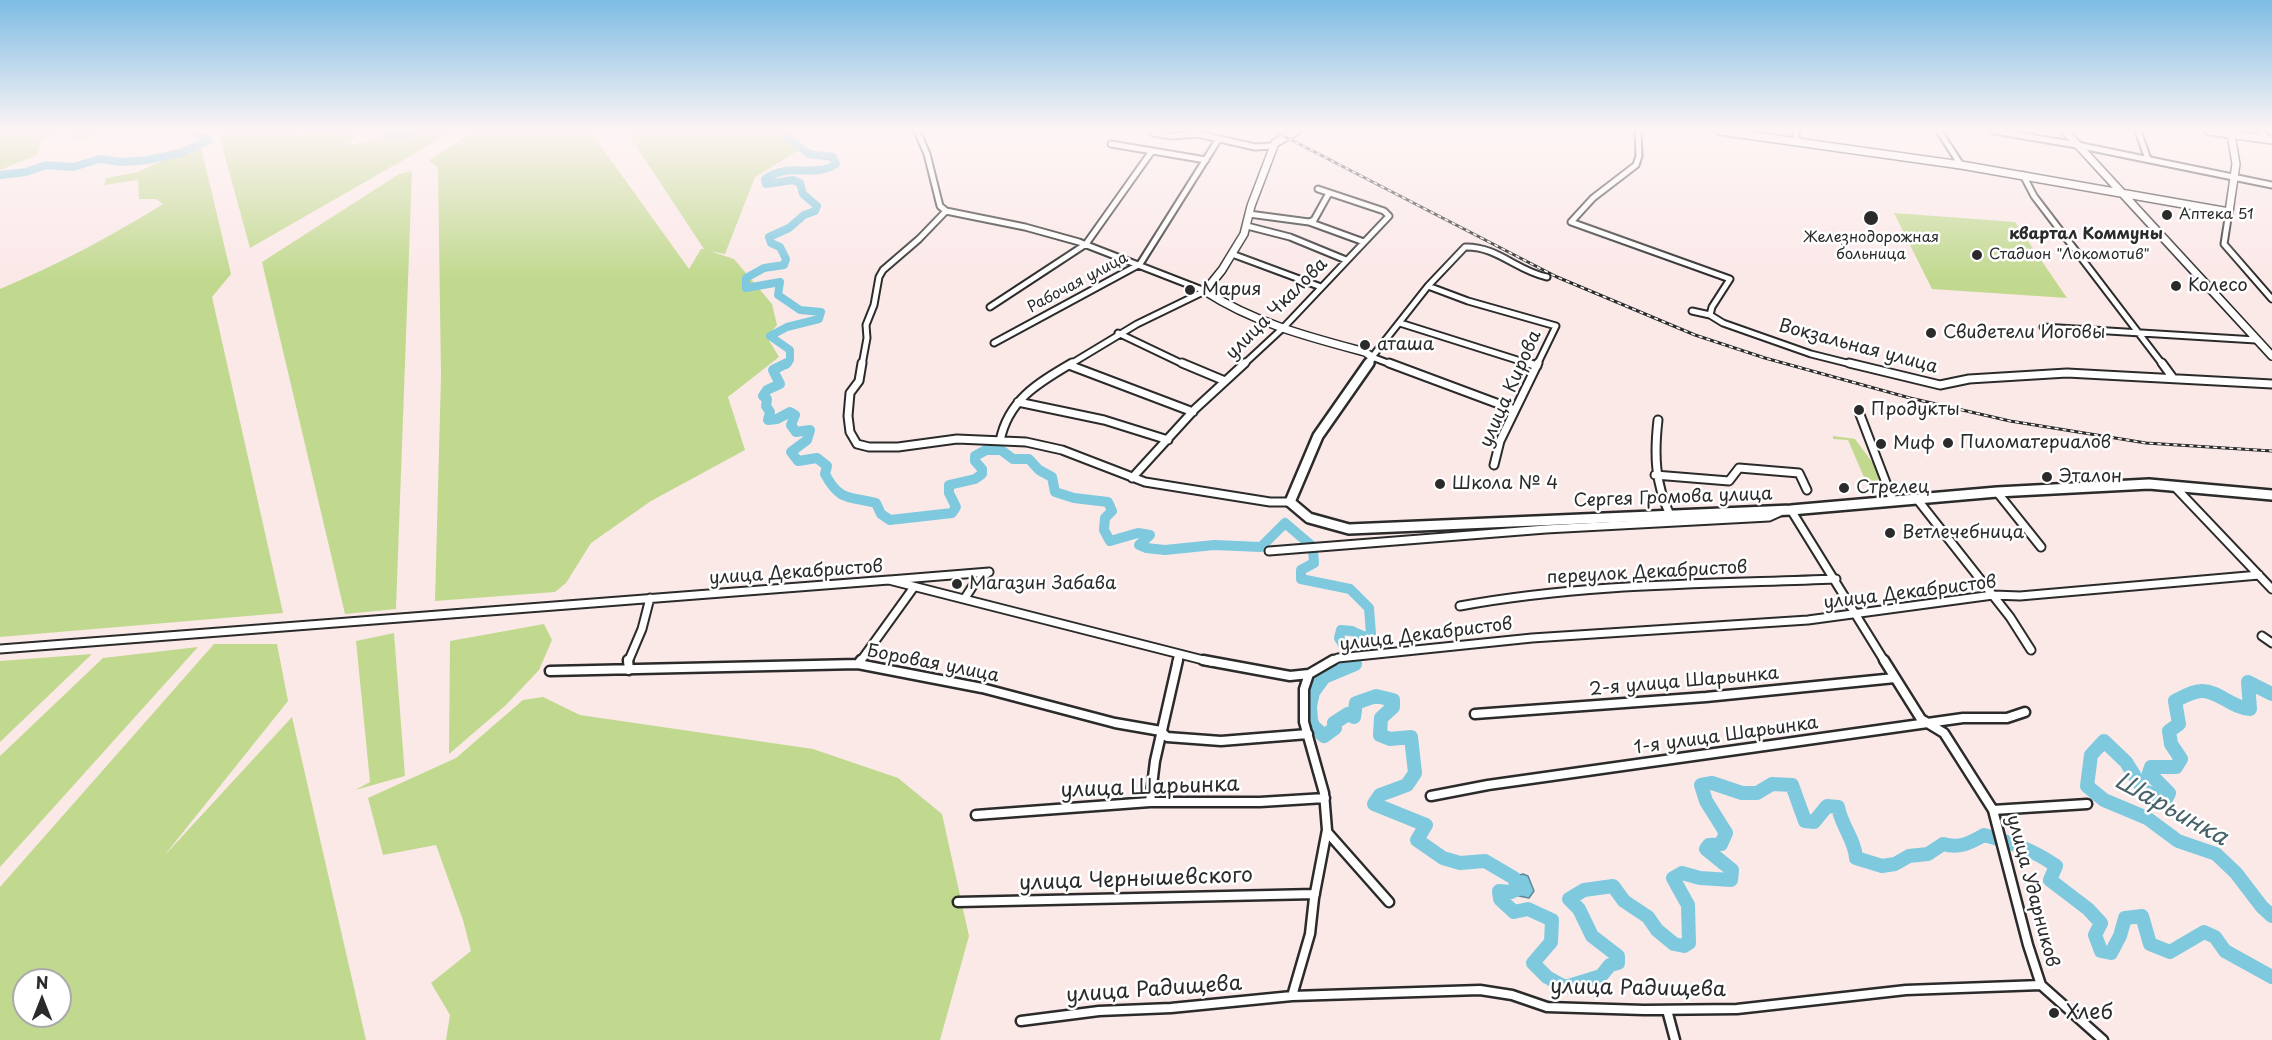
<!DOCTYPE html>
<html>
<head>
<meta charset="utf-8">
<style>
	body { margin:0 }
	#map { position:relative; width:2272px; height:1040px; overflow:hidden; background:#fbe9e8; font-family:"Playpen Sans",sans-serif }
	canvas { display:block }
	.north { position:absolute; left:12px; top:968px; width:60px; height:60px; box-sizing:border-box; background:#fff; border:2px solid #aaa; border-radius:50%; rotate:0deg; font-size:16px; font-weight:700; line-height:24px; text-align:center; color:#2b2b2b }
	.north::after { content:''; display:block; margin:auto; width:21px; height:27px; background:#2b2b2b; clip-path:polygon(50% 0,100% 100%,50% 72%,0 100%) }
</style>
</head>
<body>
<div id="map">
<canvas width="2272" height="1040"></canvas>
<div class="north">N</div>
</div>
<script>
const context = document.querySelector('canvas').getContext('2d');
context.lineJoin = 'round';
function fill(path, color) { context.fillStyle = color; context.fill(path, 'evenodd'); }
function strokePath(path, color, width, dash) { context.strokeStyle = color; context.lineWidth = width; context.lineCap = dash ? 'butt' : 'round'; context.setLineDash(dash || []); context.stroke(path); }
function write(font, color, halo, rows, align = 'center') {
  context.font = font + ' "Playpen Sans",sans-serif'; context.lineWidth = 5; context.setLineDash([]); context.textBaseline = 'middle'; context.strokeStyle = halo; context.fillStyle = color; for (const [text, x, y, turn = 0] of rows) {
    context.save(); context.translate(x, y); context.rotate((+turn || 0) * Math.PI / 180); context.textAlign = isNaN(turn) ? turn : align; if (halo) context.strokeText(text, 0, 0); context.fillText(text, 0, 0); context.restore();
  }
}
const green = new Path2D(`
	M0 131H106L84 140 63 134 43 140 37 155 0 170Z
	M218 131H295L294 133 347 131 355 133 350 145 407 131H454L250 248Z
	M475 131H590L689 269 701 249H704L626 131H774L801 149 755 177 725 254 710 251 734 259 772 304 777 325 767 337 779 357 728 397 745 450 651 501 591 543 566 583 555 592 435 601 441 376 438 168 429 160Z
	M200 143 231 274 212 297 283 613 0 637V289C57 265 110 237 163 204L156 199H139L138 180 104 185 106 178 138 172Z
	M412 171 396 609 345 614 262 262 399 174Z
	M1894 213 2015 222 2067 298 1932 289Z
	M1833 436 1855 439 1881 474 1877 482H1866L1848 440 1833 439Z
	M544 624 552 640 539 670 506 705 449 754 450 641Z
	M394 633 405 776 355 790 370 782 356 641Z
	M214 644H277L288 701 164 856 292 717 366 1040H0V887ZM24 980H60V1016H24Z
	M198 647 0 867V756L103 658Z
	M92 654 0 742V661Z
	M543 697 580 715 813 749 898 778 942 814 969 936 940 1040H446L450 1015 431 983 471 951 463 920 436 845 383 855 368 798 456 758 523 700Z`);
const water = new Path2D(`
	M1523 874 1528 876 1534 891 1529 898 1514 895 1513 888H1518L1516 876Z`);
const riverFar2 = new Path2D(`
	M388 131V134L399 135 413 131
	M0 175 26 172 46 165 73 167 100 159 122 162 147 160 180 153 209 140 196 134 197 131
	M786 365 790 360V350L770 336 787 327 819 319 821 312 800 310 778 295 780 282 746 288V278L764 268 784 265 786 259 780 247 771 243 769 237 789 228 804 215 815 211 817 206 803 194 800 183 793 180 766 184 765 179C792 161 813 179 836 164L833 157 809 154 786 136 785 133 788 131`);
const riverFar1 = new Path2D(`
	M787 363 773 370 780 384 767 390 763 396 767 399 766 406 770 412 768 420 777 419 790 412 795 415 791 425 796 432 810 430 807 440 791 452 798 461 817 458 827 466 825 474C840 502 849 496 876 503L881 514 890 520 952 513 956 507 949 493V485L975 479 982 474V469L975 461V456L986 450H1001L1013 459H1029L1039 470 1052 477 1055 492 1074 498 1108 502 1112 511 1105 518 1104 530 1110 541 1138 533 1150 535 1139 545 1146 548 1165 550 1214 545 1261 547 1285 523 1312 546
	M1313 549 1314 563 1301 570V579L1350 589 1369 608 1371 634 1365 637 1352 631 1341 630 1339 638 1354 662`);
const river = new Path2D(`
	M1353 660 1355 664 1324 677 1313 692 1310 706 1311 720 1313 726 1324 736 1335 728 1334 723 1348 714 1354 717 1356 703 1376 696 1393 700V707L1381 718 1380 735 1390 739 1411 737 1415 773 1407 785 1380 795 1374 804 1426 825 1417 840 1443 858 1460 863 1485 861 1514 878 1518 889 1511 892 1499 891 1500 899 1514 912 1528 909 1552 920 1551 942 1533 963 1547 977 1565 987 1601 976 1610 965 1618 963V956L1592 936 1579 909 1569 899 1584 890 1613 886 1624 901 1648 917 1657 930 1674 944 1684 946 1689 943 1688 905 1673 878 1682 873 1700 878 1731 880 1732 870 1706 849 1709 845 1721 844 1726 833 1706 801 1701 785 1712 783 1742 793H1757L1772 784 1792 785 1805 821 1814 822 1827 806 1838 807C1841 825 1855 840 1856 858L1882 866 1895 864 1909 856 1928 854 1943 844C1959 849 1970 843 1984 835 2010 842 2034 850 2056 866L2050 880 2088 909 2101 923 2095 935 2101 951 2111 953 2120 936 2125 918 2142 916 2150 944 2170 952 2204 932 2215 937 2225 951 2272 977
	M2272 694 2248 682 2250 709C2232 708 2219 691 2202 691 2192 691 2183 697 2175 701L2179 724 2169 731 2171 744 2181 759 2176 767H2151L2149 773 2169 793 2166 799 2144 791 2126 762 2104 741 2091 755 2087 786 2104 800 2147 818 2178 841 2216 854 2236 873 2262 907 2272 916`);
const streetFar2 = new Path2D(`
	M917 131 927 154 940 206 946 211 1025 227 1079 242 1205 291
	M1638 131 1639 156 1636 165 1593 198 1571 222 1730 279 1712 307 1710 315
	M1796 131 1797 142
	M1939 131 1961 165
	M1994 131 2077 145 2272 185
	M2138 131 2148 159
	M2260 131 2268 139
	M1153 133 1172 136 1198 134 1255 147 1273 146
	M1111 144 1206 160
	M2023 175 2034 196 2163 365
	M2229 212 2224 244 2272 299
	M1249 214 1309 222 1364 242
	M1309 222 1314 220 1329 193
	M1247 226 1290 237 1346 260
	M1232 254 1321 287
	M1428 286 1468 301 1556 326 1537 365
	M990 307 1086 244 1152 151
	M1692 311 1710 315 1723 323 1811 354 1855 365
	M1400 323 1533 365
	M2043 327 2256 340
	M1118 333 1185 365
	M994 343 1140 264 1218 140
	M862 365 867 338 866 325 874 305 879 277 883 270 919 239 946 211
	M1069 365 1137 324 1205 291
	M1243 365 1284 327 1389 216 1384 211 1318 189
	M1393 365 1372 357 1428 286 1465 247C1497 246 1517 271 1547 277`);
const streetFar1 = new Path2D(`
	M862 363 859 381 850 393 848 416 850 432 857 444 869 447H898L957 439 1026 442 1062 450 1145 482 1270 502H1290
	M1182 363 1225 381
	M1389 363 1515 410
	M1528 363 1537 366
	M1849 363 1940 385 1969 379 2067 373 2272 384
	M2162 363 2173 378
	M1069 365 1193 412
	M1018 402 1104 420 1168 440
	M1859 412 1893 501
	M1658 420C1654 455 1655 483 1670 515
	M1000 441C1008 400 1038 383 1072 363
	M1494 465 1500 441 1538 363
	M1655 475 1729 481 1739 468 1799 473 1807 490
	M1132 478 1195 409 1245 363
	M2174 486 2272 589
	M1997 492 2041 547
	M1917 499 2010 617 2031 650
	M1791 510 1885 662
	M1269 551 1546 529 1769 517 1780 512
	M890 580 989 572
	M965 598 974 584 989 572
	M1460 606C1585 583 1710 584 1836 579
	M2262 636 2272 643
	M0 649 889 580 1211 662
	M628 662 642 629 650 598
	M860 662 914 587
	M1177 662 1179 654
	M1330 662 1338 658 1532 638 1808 620 1993 595 2020 596 2259 575`);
const street = new Path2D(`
	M628 660 629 670
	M1203 660 1290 676 1309 674 1333 660
	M1884 660 1921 719 1944 733 1993 810 2028 945 2041 985 2103 1040
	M858 664 861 660
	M550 671 858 664 982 688 1115 723 1161 731 1167 737 1221 741 1308 734
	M1475 714 1706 697 1895 678
	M1431 796 1488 785 1963 718H2007L2025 712
	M1150 802 1155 761 1178 660
	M1993 810 2087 804
	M976 815 1150 802H1260L1325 798
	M1328 833 1389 902
	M958 902 1315 894
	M1292 996 1310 934 1314 898 1327 830 1324 793 1304 722V689L1309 674
	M1667 1010 1675 1040
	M1021 1021 1099 1011 1171 1008 1292 996 1480 990 1512 995 1547 1007 1644 1010 1737 1009 1906 990 2041 985`);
const secondaryFar1 = new Path2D(`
	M1297 131 1275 143 1251 206 1244 234 1222 270 1205 291C1254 323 1309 337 1365 352L1372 357 1368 365
	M1719 131 1961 165 2229 212 2236 164 2231 134
	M2065 131 2272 356
	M2208 131 2272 140`);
const secondary = new Path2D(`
	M1369 363 1318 436 1290 502 1309 518 1349 529 1791 510 1997 492 2149 484 2272 495`);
const rail = new Path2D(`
	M1274 131 1557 277 1695 335 1765 358 1910 398 2010 421 2146 443 2272 451`);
const markers = [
	[2167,215,6,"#2b2b2b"],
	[1871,218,8,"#2b2b2b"],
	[1977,255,6,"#2b2b2b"],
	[2176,286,6,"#2b2b2b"],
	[1190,290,6,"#2b2b2b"],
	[1931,333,6,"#2b2b2b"],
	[1365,345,6,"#2b2b2b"],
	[1859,410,6,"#2b2b2b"],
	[1948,443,6,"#2b2b2b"],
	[1881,444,6,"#2b2b2b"],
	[2047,477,6,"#2b2b2b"],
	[1440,484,6,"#2b2b2b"],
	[1844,488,6,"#2b2b2b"],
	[1890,533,6,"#2b2b2b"],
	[957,584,6,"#2b2b2b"],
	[2054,1013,6,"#2b2b2b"]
];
const farPoinames = [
	["Аптека 51",2179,215],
	["Железнодорожная",1871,238,"center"],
	["больница",1871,255,"center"],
	["Стадион \"Локомотив\"",1989,255]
];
const farStreetnames = [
	["Рабочая улица",1078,283,-28]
];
const farNeighbourhoodnames = [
	["квартал Коммуны",2086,235]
];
const poiNames = [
	["Колесо",2188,286],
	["Мария",1202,290],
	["Свидетели Иоговы",1943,333],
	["аташа",1377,345],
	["Продукты",1871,410],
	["Пиломатериалов",1960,443],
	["Миф",1893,444],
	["Эталон",2059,477],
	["Школа № 4",1452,484],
	["Стрелец",1856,488],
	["Ветлечебница",1902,533],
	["Магазин Забава",969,584]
];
const streetNames = [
	["улица Чкалова",1277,309,-45],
	["Вокзальная улица",1858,347,15],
	["улица Кирова",1511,389,-66],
	["Сергея Громова улица",1673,498,-2],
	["улица Декабристов",796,573,-4],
	["переулок Декабристов",1647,573,-3],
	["улица Декабристов",1910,593,-7],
	["улица Декабристов",1426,635,-7],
	["Боровая улица",933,664,11],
	["2-я улица Шарьинка",1684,682,-5],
	["1-я улица Шарьинка",1726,736,-8],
	["улица Ударников",2032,891,75]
];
const nearStreetnames = [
	["улица Шарьинка",1150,788,-2],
	["улица Чернышевского",1136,880,-2],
	["улица Радищева",1638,989,1],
	["улица Радищева",1154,990,-4]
];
const nearPoinames = [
	["Хлеб",2066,1013]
];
const nearWaternames = [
	["Шарьинка",2171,810,29]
];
fill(green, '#c1d98f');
fill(water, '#7fc9df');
strokePath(water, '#5d8a97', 1.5);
strokePath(riverFar2, '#7fc9df', 8);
strokePath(riverFar1, '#7fc9df', 10);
strokePath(river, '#7fc9df', 14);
strokePath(streetFar2, '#2b2b2b', 9);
strokePath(streetFar1, '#2b2b2b', 11);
strokePath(street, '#2b2b2b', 13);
strokePath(secondaryFar1, '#2b2b2b', 10);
strokePath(secondary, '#2b2b2b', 14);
strokePath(streetFar2, '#fff', 5);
strokePath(streetFar1, '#fff', 7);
strokePath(street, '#fff', 8);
strokePath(secondaryFar1, '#fff', 7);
strokePath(secondary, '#fff', 9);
strokePath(rail, '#2b2b2b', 3);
strokePath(rail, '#fff', 1.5, [4]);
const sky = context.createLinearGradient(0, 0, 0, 277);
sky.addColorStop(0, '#7ebce4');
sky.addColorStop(0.47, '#fdf5f5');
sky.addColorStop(1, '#fdf5f500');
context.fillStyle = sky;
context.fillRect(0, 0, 2272, 277);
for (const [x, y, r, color] of markers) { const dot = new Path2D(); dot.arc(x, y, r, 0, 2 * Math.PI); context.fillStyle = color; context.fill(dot); strokePath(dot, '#fff', 2); }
write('15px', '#2b2b2b', '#fff', farPoinames, 'left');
write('15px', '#2b2b2b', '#fff', farStreetnames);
write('bold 16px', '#2b2b2b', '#fff', farNeighbourhoodnames);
write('18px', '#2b2b2b', '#fff', poiNames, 'left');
write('18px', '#2b2b2b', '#fff', streetNames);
write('21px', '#2b2b2b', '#fff', nearStreetnames);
write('21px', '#2b2b2b', '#fff', nearPoinames, 'left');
write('italic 24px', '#48626a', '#fff', nearWaternames);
</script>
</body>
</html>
